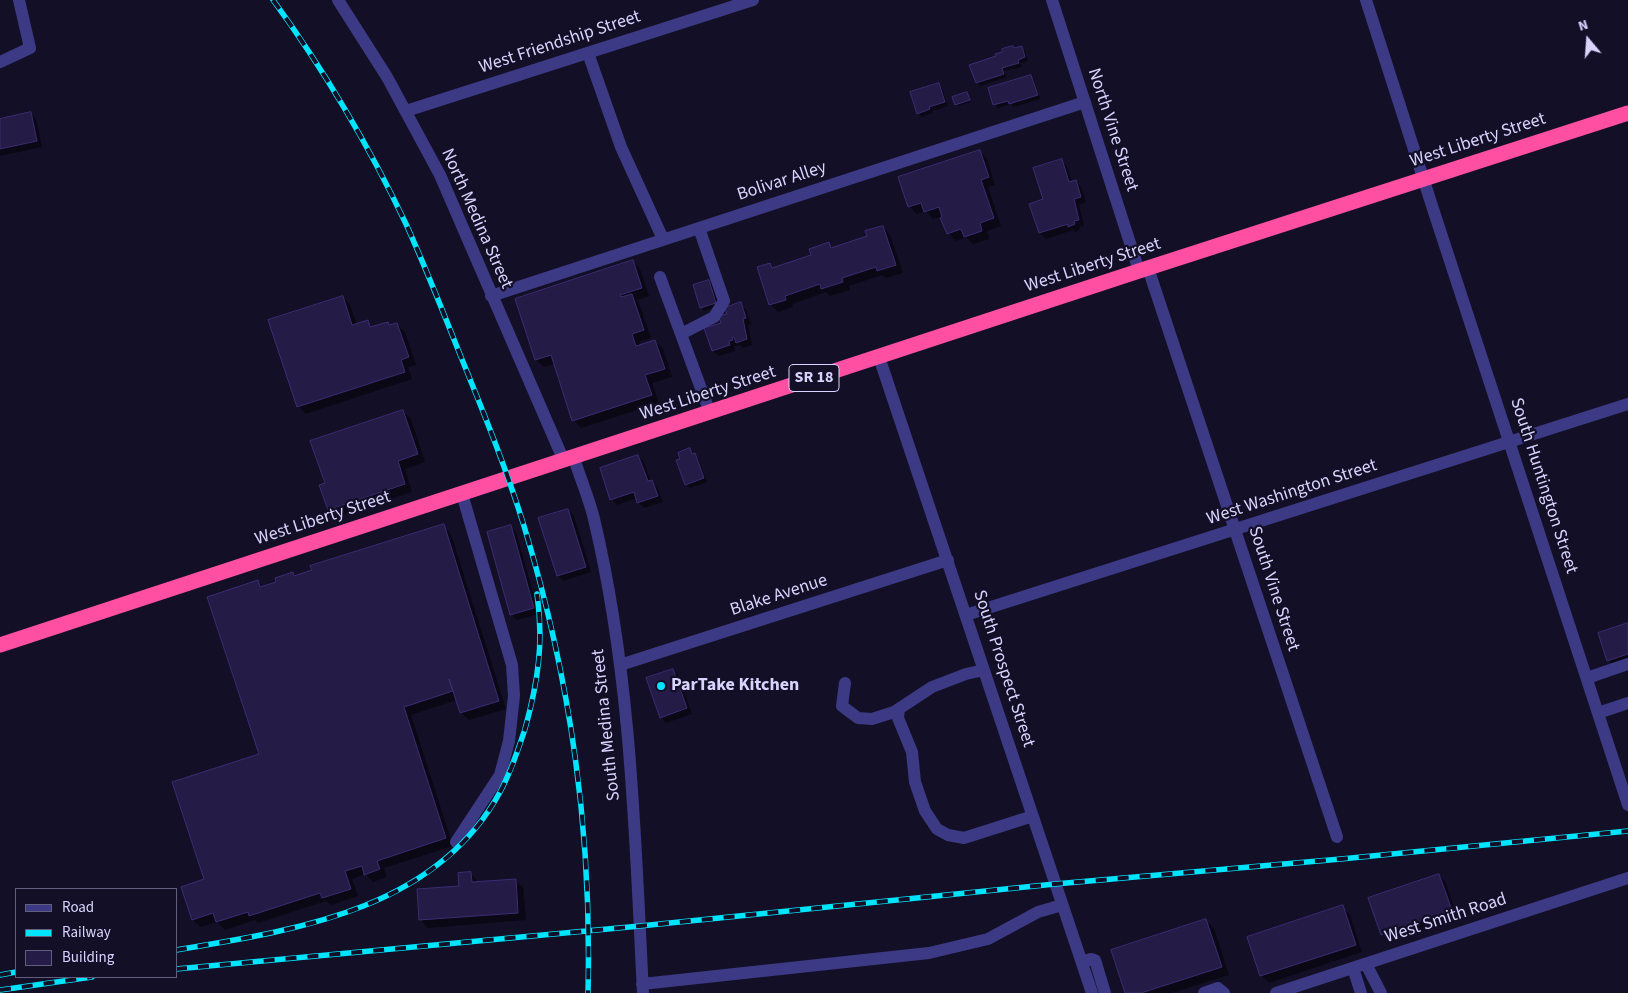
<!DOCTYPE html>
<html>
<head>
<meta charset="utf-8">
<style>
	body { margin:0 }
	#map { position:relative; width:1628px; height:993px; overflow:hidden; background:#130f26; font-family:"Source Sans 3",sans-serif }
	canvas { display:block }
	.legend { position:absolute; left:15px; top:888px; width:162px; height:90px; box-sizing:border-box; background:#130f26; border:1px solid #625e7d; margin:0; padding:6px 9px; list-style:none; font-size:15px; color:#d9d4ff }
	.legend li { display:flex; align-items:center; gap:10px; height:25px }
	.legend b { width:25px; border:1px solid #625e7d }
	.north { position:absolute; left:1563px; top:15px; width:50px; height:50px; -webkit-text-stroke:4px #130f26; paint-order:stroke; rotate:342deg; font-size:14px; font-weight:700; line-height:20px; text-align:center; color:#d9d4ff }
	.north::after { content:''; display:block; margin:auto; width:18px; height:22px; background:#d9d4ff; clip-path:polygon(50% 0,100% 100%,50% 72%,0 100%) }
</style>
</head>
<body>
<div id="map">
<canvas width="1628" height="993"></canvas>
<ul class="legend">
<li><b style="height:6px;background:#3d3a85"></b>Road</li>
<li><b style="height:6px;background:#00e5ff"></b>Railway</li>
<li><b style="height:14px;background:#241b47"></b>Building</li>
</ul>
<div class="north">N</div>
</div>
<script>
const context = document.querySelector('canvas').getContext('2d');
context.lineJoin = 'round';
function fill(path, color) { context.fillStyle = color; context.fill(path, 'evenodd'); }
function strokePath(path, color, width, dash) { context.strokeStyle = color; context.lineWidth = width; context.lineCap = dash ? 'butt' : 'round'; context.setLineDash(dash || []); context.stroke(path); }
function write(font, color, halo, rows, align = 'center') {
  context.font = font + ' "Source Sans 3",sans-serif'; context.lineWidth = 4.5; context.setLineDash([]); context.textBaseline = 'middle'; context.strokeStyle = halo; context.fillStyle = color; for (const [text, x, y, turn = 0] of rows) {
    context.save(); context.translate(x, y); context.rotate((+turn || 0) * Math.PI / 180); context.textAlign = isNaN(turn) ? turn : align; if (halo) context.strokeText(text, 0, 0); context.fillText(text, 0, 0); context.restore();
  }
}
const shadow = new Path2D(`
	M1021 47 1025 51 1028 61 1020 63 1022 67 1004 71 1007 77 980 86 977 82 998 57Z
	M1031 76 1034 80 1040 99 1014 107 1011 104 998 108 995 105 990 89Z
	M938 84 942 88 948 106 932 111 933 113 922 117 918 113Z
	M967 93 970 102 957 106 954 98Z
	M31 113 36 119 42 147 0 156V120Z
	M979 151 987 159 995 185 988 187 1001 226 987 231 989 239 973 244 966 237 956 241 948 233 941 217 933 219 926 211 917 214 909 206Z
	M1061 160 1067 166 1072 182 1076 181 1081 187 1086 202 1079 205 1084 226 1079 227 1080 230 1075 232 1073 230 1046 239 1040 233 1031 205 1045 200Z
	M883 227 890 235 903 273 886 278 882 275 849 286 850 290 830 296 826 292 792 304 793 307 778 312 770 304V264L774 268 812 256 829 244 833 248 869 237Z
	M633 261 640 269 649 296 637 300 639 303 651 338 639 342 641 346 655 341 663 349 672 377 652 383 659 403 581 428 574 420 555 364 544 367 536 360Z
	M709 281 712 285 719 306 704 311 701 307Z
	M343 297 350 305 357 325 367 322 373 328 388 323 391 326 397 324 405 332 416 365 408 367 412 379 306 414 298 406Z
	M740 304 746 310 751 324 748 325 752 345 743 348 740 345 734 346 735 351 719 356 713 351 706 329 722 324 729 314Z
	M403 411 411 419 425 462 405 469 412 492 337 517 329 509 326 484Z
	M690 450 698 458 707 482 690 488 686 484 681 459Z
	M638 456 644 462 651 482 657 487 663 502 644 508 638 502 637 498 617 505 612 499Z
	M568 510 574 516 591 572 563 581 558 575Z
	M443 526 451 534 506 709 469 720 461 713 457 700 411 715 453 846 384 868 387 877 373 882 366 874 352 879 358 896 331 905 326 901 258 923 255 920 225 930 217 922 201 927 193 920 183 887 206 880 260 754 258 582 263 587 278 582 293 573 296 577Z
	M510 527 516 532 539 614 517 620 511 614Z
	M1628 624V661L1614 666 1608 660Z
	M673 670 679 676 692 714 666 723 661 717Z
	M471 874 479 883 515 880 523 888 526 920 428 928 421 920 418 891 460 887Z
	M1439 875 1445 881 1457 915 1388 940 1382 934Z
	M1342 907 1350 915 1362 952 1269 983 1261 975Z
	M1206 921 1214 928 1229 975 1172 993H1126Z`);
const building = new Path2D(`
	M1013 46 1014 48 1022 46 1025 57 1018 60 1019 63 1002 68 1004 74 976 83 969 65 996 56 995 54 1002 52V49Z
	M1031 75 1038 95 1009 104 1008 101 993 105 988 88Z
	M939 83 945 102 929 107 930 109 917 114 910 92Z
	M967 92 970 100 955 105 952 97Z
	M31 112 37 141 0 149V119Z
	M980 150 989 177 981 180 994 218 980 223 982 231 964 237 961 229 947 234 940 218 942 217 939 207 924 212 921 203 908 207 898 177Z
	M1062 159 1069 182 1076 180 1081 197 1074 199 1079 220 1074 221 1075 224 1068 227V224L1039 233 1029 204 1043 199 1033 168Z
	M883 226 896 265 877 271 876 267 842 278 843 282 821 289 820 284 785 296 786 300 769 305 757 267 770 263 772 268 811 255 809 249 829 242 831 248 867 236 865 231Z
	M633 260 642 288 620 295 621 297 632 294 644 330 632 334 636 346 655 340 665 369 645 375 652 395 572 421 551 355 535 360 515 299Z
	M709 280 716 303 700 308 693 285Z
	M343 296 352 325 368 320 370 327 388 322 389 325 397 323 409 357 401 360 405 372 297 407 268 320Z
	M741 302 746 318 743 319 747 339 736 343 734 337 732 338 733 340 729 341 730 345 712 351 704 328 721 323 718 316 727 314 725 308Z
	M403 410 418 454 398 461 405 484 328 510 319 485 325 483 310 441Z
	M690 448 692 454 695 453 704 478 685 485 676 460 680 459 678 453Z
	M638 455 648 481 652 480 658 496 637 503 634 492 610 500 600 468Z
	M568 509 586 567 557 576 538 518Z
	M444 524 499 701 460 713 449 679 453 691 404 707 446 838 377 861 380 869 364 875 362 866 345 871 351 889 322 898 320 893 249 916 248 912 216 922 213 913 192 920 181 887 204 879 172 782 259 754 207 597 258 580 260 587 276 582 275 578 293 572 294 576 312 570 310 566Z
	M511 525 534 608 510 615 487 532Z
	M1628 623V654L1607 661 1598 633Z
	M673 669 687 708 660 718 646 678Z
	M471 872 472 882 516 879 518 913 419 920 417 889 459 886 458 873Z
	M1439 874 1452 910 1381 935 1368 898Z
	M1343 905 1356 945 1260 976 1247 937Z
	M1206 919 1222 967 1141 993H1125L1111 950Z`);
const minor = new Path2D(`
	M338 0 387 77 440 175 564 461
	M1052 0 1139 271
	M1366 0C1451 269 1541 536 1628 805
	M588 53 621 147 663 239
	M0 62 30 48 19 0
	M406 111 753 0
	M1148 268 1337 837
	M660 277 710 413
	M491 296 1085 102
	M681 334 714 317 724 301 699 228
	M879 357 1092 993
	M574 458C580 478 589 498 594 519 631 674 635 834 643 993
	M966 615 1628 404
	M620 665 948 560
	M1587 678 1628 664
	M845 683 842 706 858 718 872 719 894 712 932 687 966 674 984 670
	M899 709 898 718 912 752 915 782 925 811 937 829 948 835 964 838 1033 816
	M1598 713 1628 703
	M456 842 500 775 509 741 514 696 512 665 462 494
	M1082 962 1091 959 1095 960 1105 993
	M1366 964 1381 993
	M1353 968 1361 993
	M642 984 929 953 988 939 1038 912 1062 905
	M1204 993 1218 988 1224 993
	M1276 993 1628 878`);
const highway = new Path2D(`
	M0 645 1148 268 1628 113`);
const rail = new Path2D(`
	M273 0C324 70 369 146 406 224 425 266 442 309 459 352 482 409 506 467 524 526 571 681 592 831 588 993
	M176 950C296 930 436 910 500 792 511 772 518 750 525 729 538 682 544 642 537 594
	M176 969 640 926 1055 884 1341 859 1628 831
	M0 975 16 972
	M0 990 92 977`);
const markers = [
	[661,686,5,"#00e5ff"]
];
const shields = [
	[814,378,50]
];
const shieldNames = [
	["SR 18",814,378]
];
const streetNames = [
	["West Friendship Street",560,43,-18],
	["North Vine Street",1112,130,72],
	["West Liberty Street",1478,141,-18],
	["Bolivar Alley",782,182,-18],
	["North Medina Street",476,219,66],
	["West Liberty Street",1093,266,-18],
	["West Liberty Street",708,394,-18],
	["South Huntington Street",1543,486,72],
	["West Washington Street",1292,493,-18],
	["West Liberty Street",323,519,-18],
	["South Vine Street",1273,589,72],
	["Blake Avenue",779,596,-18],
	["South Prospect Street",1003,669,72],
	["South Medina Street",607,725,-96],
	["West Smith Road",1446,919,-18]
];
const poiNames = [
	["ParTake Kitchen",671,686]
];
fill(shadow, '#0007');
fill(building, '#241b47');
strokePath(building, '#3b2d73', 1);
strokePath(minor, '#3d3a85', 12);
strokePath(highway, '#ff4fa3', 15);
strokePath(rail, '#00e5ff', 5.5);
strokePath(rail, '#130f26', 4, [11]);
for (const [x, y, r, color] of markers) { const dot = new Path2D(); dot.arc(x, y, r, 0, 2 * Math.PI); context.fillStyle = color; context.fill(dot); strokePath(dot, '#130f26', 2); }
for (const [x, y, w] of shields) { const box = new Path2D(); box.roundRect(x - w / 2, y - 13.5, w, 27, 4); context.fillStyle = '#130f26'; context.fill(box); strokePath(box, '#d9d4ff', 1); }
write('bold 16px', '#d9d4ff', null, shieldNames);
write('18px', '#d9d4ff', '#130f26', streetNames);
write('bold 18px', '#d9d4ff', '#130f26', poiNames, 'left');
</script>
</body>
</html>
